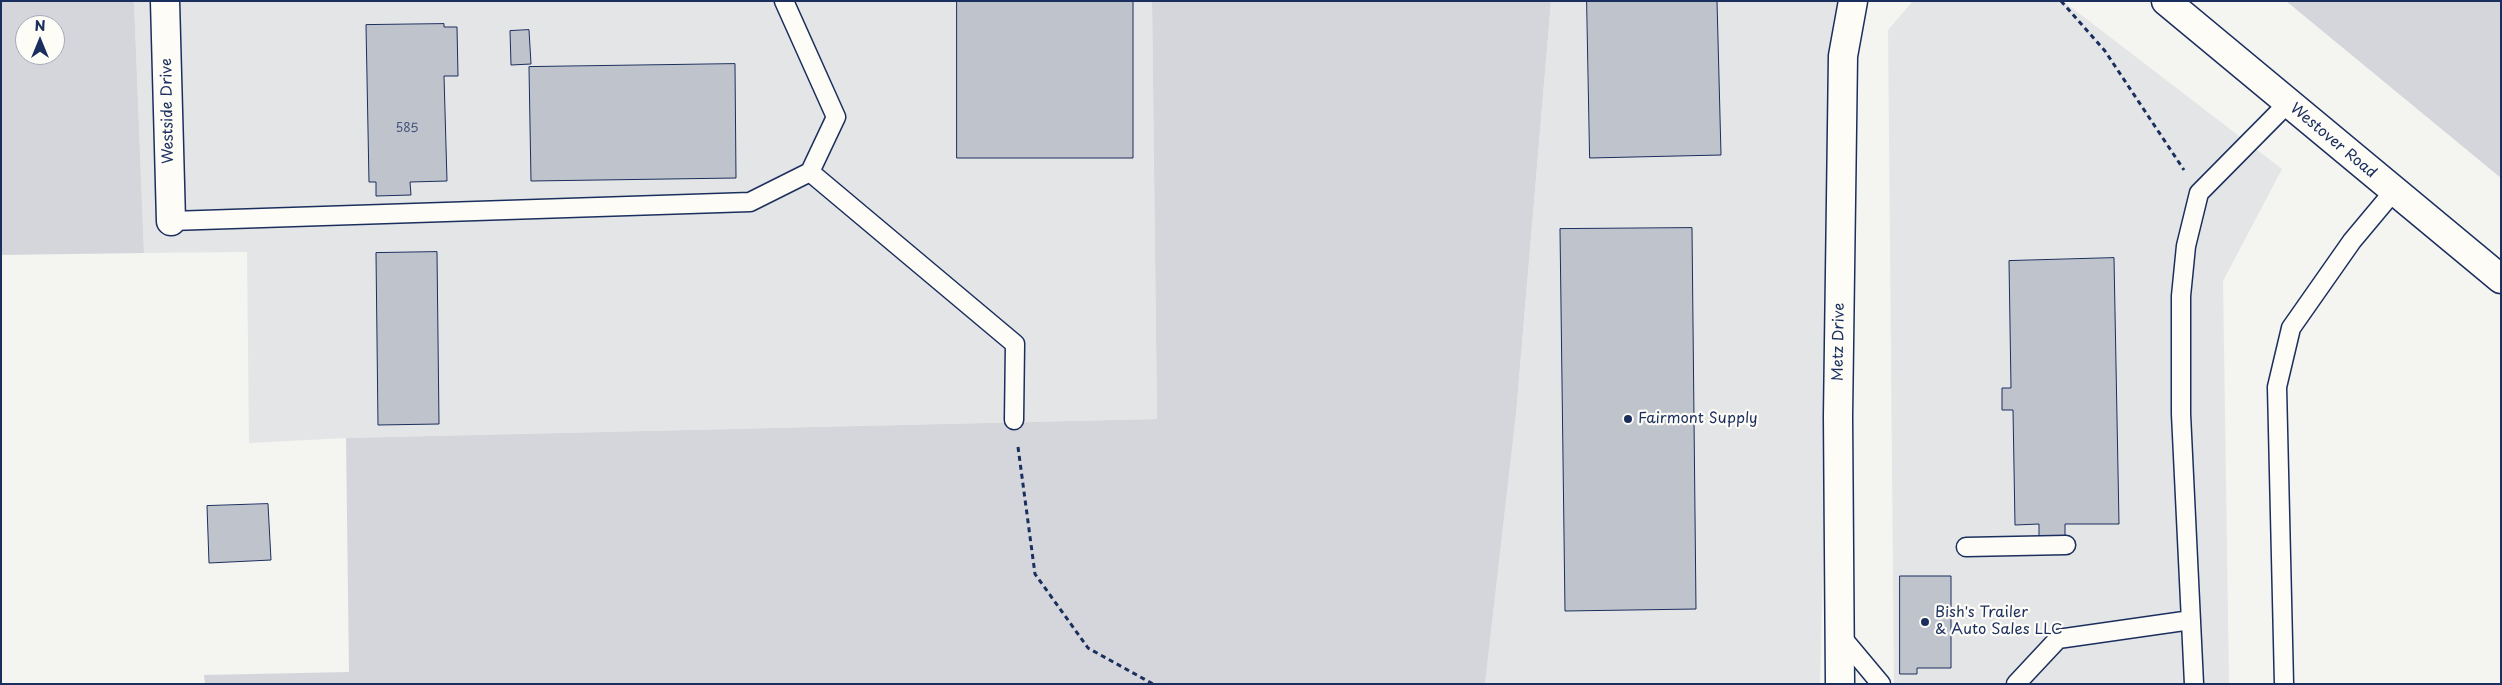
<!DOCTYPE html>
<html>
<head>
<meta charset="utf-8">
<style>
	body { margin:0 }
	#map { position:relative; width:2502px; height:685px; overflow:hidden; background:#f4f4f1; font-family:"Playpen Sans",sans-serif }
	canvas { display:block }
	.frame { position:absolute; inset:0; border:2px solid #1b2f5e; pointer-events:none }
	.north { position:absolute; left:15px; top:15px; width:50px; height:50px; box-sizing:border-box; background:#fdfcf7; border:1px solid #a3aaba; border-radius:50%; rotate:0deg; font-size:14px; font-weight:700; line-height:20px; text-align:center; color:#1b2f5e }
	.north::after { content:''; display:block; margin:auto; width:18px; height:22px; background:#1b2f5e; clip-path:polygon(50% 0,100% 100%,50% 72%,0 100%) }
</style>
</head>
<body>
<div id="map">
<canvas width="2502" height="685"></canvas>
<div class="frame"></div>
<div class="north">N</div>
</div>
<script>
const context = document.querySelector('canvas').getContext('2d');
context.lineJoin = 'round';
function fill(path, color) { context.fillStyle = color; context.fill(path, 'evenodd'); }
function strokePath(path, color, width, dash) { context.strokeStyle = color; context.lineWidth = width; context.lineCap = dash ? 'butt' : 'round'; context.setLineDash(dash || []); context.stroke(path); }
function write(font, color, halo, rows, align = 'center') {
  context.font = font + ' "Playpen Sans",sans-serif'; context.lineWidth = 4.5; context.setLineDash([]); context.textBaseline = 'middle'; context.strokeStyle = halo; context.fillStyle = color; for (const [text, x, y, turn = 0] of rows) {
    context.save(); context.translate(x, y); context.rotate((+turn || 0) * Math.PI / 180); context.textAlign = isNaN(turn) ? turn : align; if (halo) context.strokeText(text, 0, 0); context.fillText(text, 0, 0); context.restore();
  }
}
const built = new Path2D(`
	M134 1H1152L1157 419 346 438 249 443 247 252 144 253Z
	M1551 1H1837L1820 684H1485L1516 414Z
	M1913 1H2063L2282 169 2223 281 2229 684H1894L1888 30Z`);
const green = new Path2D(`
	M1 1H134L144 253 1 255ZM25 25H55V55H25Z
	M1152 1H1551L1516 414 1485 684H205L204 675 349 672 346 438 1157 419Z
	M2286 1H2501V178Z`);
const building = new Path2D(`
	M957 1H1133V158H957Z
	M1587 1H1717L1721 155 1590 158Z
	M444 24V27H457L458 76H444L447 181 410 182 411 195 376 196V182H369L366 25Z
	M529 30 531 64 511 65 510 31Z
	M735 64 736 178 531 181 529 67Z
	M1692 228 1696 609 1565 611 1560 229Z
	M437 252 439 424 378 425 376 253Z
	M2114 258 2119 524H2065V538H2039V524L2015 525 2013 410H2002V388H2011L2009 261Z
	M268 504 271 560 209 563 207 506Z
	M1900 576H1951V668H1917V674H1900Z`);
const path = new Path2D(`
	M2061 1 2105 51 2184 170
	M1018 447 1035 574 1088 648 1153 684`);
const service = new Path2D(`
	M810 172 1015 344 1014 420
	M171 221 750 202 810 172 836 117 784 1
	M1966 547 2066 545
	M1840 635 1881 684
	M2016 684 2058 639 2191 620
	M2194 684 2181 414V296L2186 246 2199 193 2288 103
	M2284 684 2277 387 2291 328 2352 241 2393 192`);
const minor = new Path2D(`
	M165 1 171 221
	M1840 684 1838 416 1843 56 1853 1`);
const tertiary = new Path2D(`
	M2166 1 2501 279`);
const markers = [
	[1628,419,5,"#1b2f5e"],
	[1925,622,5,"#1b2f5e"]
];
const numberNames = [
	["585",407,129]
];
const streetNames = [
	["Westside Drive",168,111,-91],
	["Westover Road",2333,141,40],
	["Metz Drive",1839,342,-89]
];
const poiNames = [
	["Fairmont Supply",1638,419],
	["Bish's Trailer",1935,613],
	["& Auto Sales LLC",1935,630]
];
fill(built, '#e4e5e6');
fill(green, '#d4d6db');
fill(building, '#bfc3cc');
strokePath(building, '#1b2f5e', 1);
strokePath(service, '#1b2f5e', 21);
strokePath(minor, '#1b2f5e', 31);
strokePath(tertiary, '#1b2f5e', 31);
strokePath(path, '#1b2f5e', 3, [5, 4]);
strokePath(service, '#fdfcf7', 18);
strokePath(minor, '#fdfcf7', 28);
strokePath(tertiary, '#fdfcf7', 28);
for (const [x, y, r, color] of markers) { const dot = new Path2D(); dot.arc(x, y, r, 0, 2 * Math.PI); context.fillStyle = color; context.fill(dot); strokePath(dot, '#fdfcf7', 2); }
write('12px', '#44547a', null, numberNames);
write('15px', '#1b2f5e', '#fdfcf7', streetNames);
write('15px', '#1b2f5e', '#fdfcf7', poiNames, 'left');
</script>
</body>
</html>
